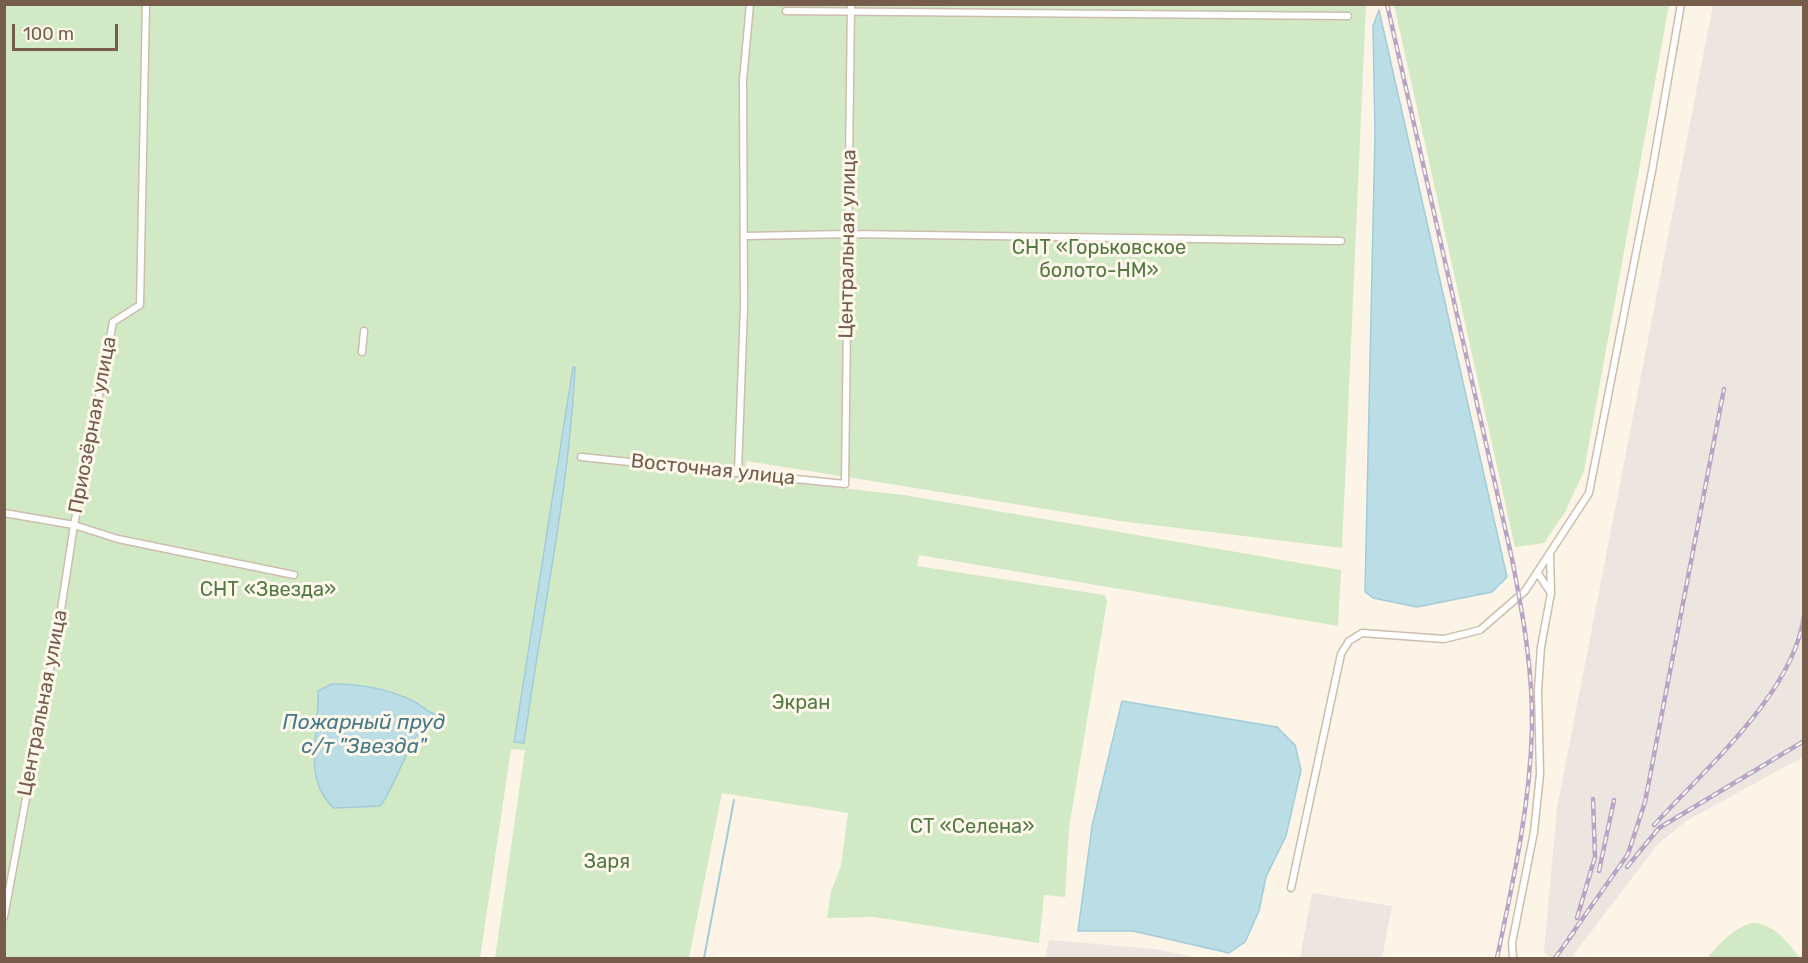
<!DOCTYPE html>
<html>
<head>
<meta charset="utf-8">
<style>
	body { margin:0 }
	#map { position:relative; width:1808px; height:963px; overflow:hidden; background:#fcf4e6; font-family:Rubik,sans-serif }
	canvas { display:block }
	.frame { position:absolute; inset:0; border:6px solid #755c4b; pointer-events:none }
	.scale { position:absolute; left:12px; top:24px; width:106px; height:27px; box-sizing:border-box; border:3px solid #755c4b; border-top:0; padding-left:8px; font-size:18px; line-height:21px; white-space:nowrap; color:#755c4b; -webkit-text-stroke:4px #fff8ed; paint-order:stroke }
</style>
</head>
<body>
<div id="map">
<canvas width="1808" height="963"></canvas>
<div class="frame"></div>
<div class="scale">100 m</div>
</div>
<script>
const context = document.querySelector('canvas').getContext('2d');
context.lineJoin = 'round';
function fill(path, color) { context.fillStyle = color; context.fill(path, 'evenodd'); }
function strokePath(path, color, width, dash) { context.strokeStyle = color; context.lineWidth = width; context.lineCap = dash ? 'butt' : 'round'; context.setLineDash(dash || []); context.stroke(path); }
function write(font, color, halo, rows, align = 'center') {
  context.font = font + ' Rubik,sans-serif'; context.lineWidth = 6; context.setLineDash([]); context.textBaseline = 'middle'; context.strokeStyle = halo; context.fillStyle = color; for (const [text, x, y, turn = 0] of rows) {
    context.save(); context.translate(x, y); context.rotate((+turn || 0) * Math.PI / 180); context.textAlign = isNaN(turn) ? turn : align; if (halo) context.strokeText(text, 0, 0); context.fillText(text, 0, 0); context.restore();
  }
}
const industrial = new Path2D(`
	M1713 5H1803V757L1686 821 1657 845 1571 958H1551L1544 952 1557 808Z
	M1312 893 1392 906 1382 958H1300Z
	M1049 940 1155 949 1200 958H1045Z`);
const green = new Path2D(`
	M5 5H1366L1342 548 1120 521 747 461 744 477 904 495 1341 570 1338 626 919 555 917 566 1105 595 1107 601 1069 828 1065 897 1044 895 1039 943 874 917 827 918 831 891 841 866 848 813 722 793 689 958H495L525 750 511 749 480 958H5Z
	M1394 5H1669L1584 471 1565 512 1544 543 1515 547Z
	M1752 923C1774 923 1787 942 1800 958H1707C1721 943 1731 929 1752 923Z`);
const water = new Path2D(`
	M1379 10 1507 577 1492 592 1417 607 1373 598 1365 592 1375 132 1373 26Z
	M573 367H575C569 494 541 618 524 743L514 742Z
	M332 684C359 684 390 689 415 702 423 706 426 712 435 714L436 717C408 731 400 781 380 806L334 808C301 779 320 730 318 691Z
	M1122 701 1277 727 1295 745 1301 770 1286 836 1266 877 1259 911 1245 942 1229 953 1133 931H1078L1092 826Z`);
const stream = new Path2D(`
	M704 958 734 800`);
const street = new Path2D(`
	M146 4 140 305 113 322 74 525 118 539 294 575
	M786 11 1348 16
	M745 236 848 234 1341 241
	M362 352 364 331
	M581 457 845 484 851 4
	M738 472 744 306 743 80 750 4
	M4 513 74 525 61 610 4 917
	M1537 572 1551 593
	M1291 888 1341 654 1349 641 1362 633 1444 639 1480 630 1525 591 1589 493 1652 171 1681 4
	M1513 958 1512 943 1534 832 1540 774 1538 690 1541 647 1551 593 1550 555`);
const rail = new Path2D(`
	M1387 4 1512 559C1523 615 1533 671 1532 728 1530 806 1513 882 1497 958
	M1654 825C1705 769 1793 694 1804 616
	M1627 867 1659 828 1804 741
	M1599 871 1614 800
	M1577 918 1595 857 1593 799
	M1569 938 1628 854 1645 802 1724 389
	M1555 958 1574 932`);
const streetNames = [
	["Центральная улица",848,244,-89],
	["Приозёрная улица",93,425,-79],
	["Восточная улица",713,470,6],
	["Центральная улица",43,703,-79]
];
const parkNames = [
	["СНТ «Горьковское",1099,248],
	["болото-НМ»",1099,271],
	["СНТ «Звезда»",268,590],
	["Экран",801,703],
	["СТ «Селена»",972,827],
	["Заря",607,862]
];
const waterNames = [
	["Пожарный пруд",364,723],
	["с/т \"Звезда\"",364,747]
];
fill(industrial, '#ece6e0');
fill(green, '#d2e9c5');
fill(water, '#bbdde5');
strokePath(water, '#a2ccd7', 1.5);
strokePath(stream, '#a2ccd7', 2);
strokePath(street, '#cdbdad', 9);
strokePath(street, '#fff', 6);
strokePath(rail, '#b8a5c6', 4.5);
strokePath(rail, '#fff8ed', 2, [7]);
write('20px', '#755c4b', '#fff8ed', streetNames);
write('20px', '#527a43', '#fff8ed', parkNames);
write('italic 21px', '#467a88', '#fff8ed', waterNames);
</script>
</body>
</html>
